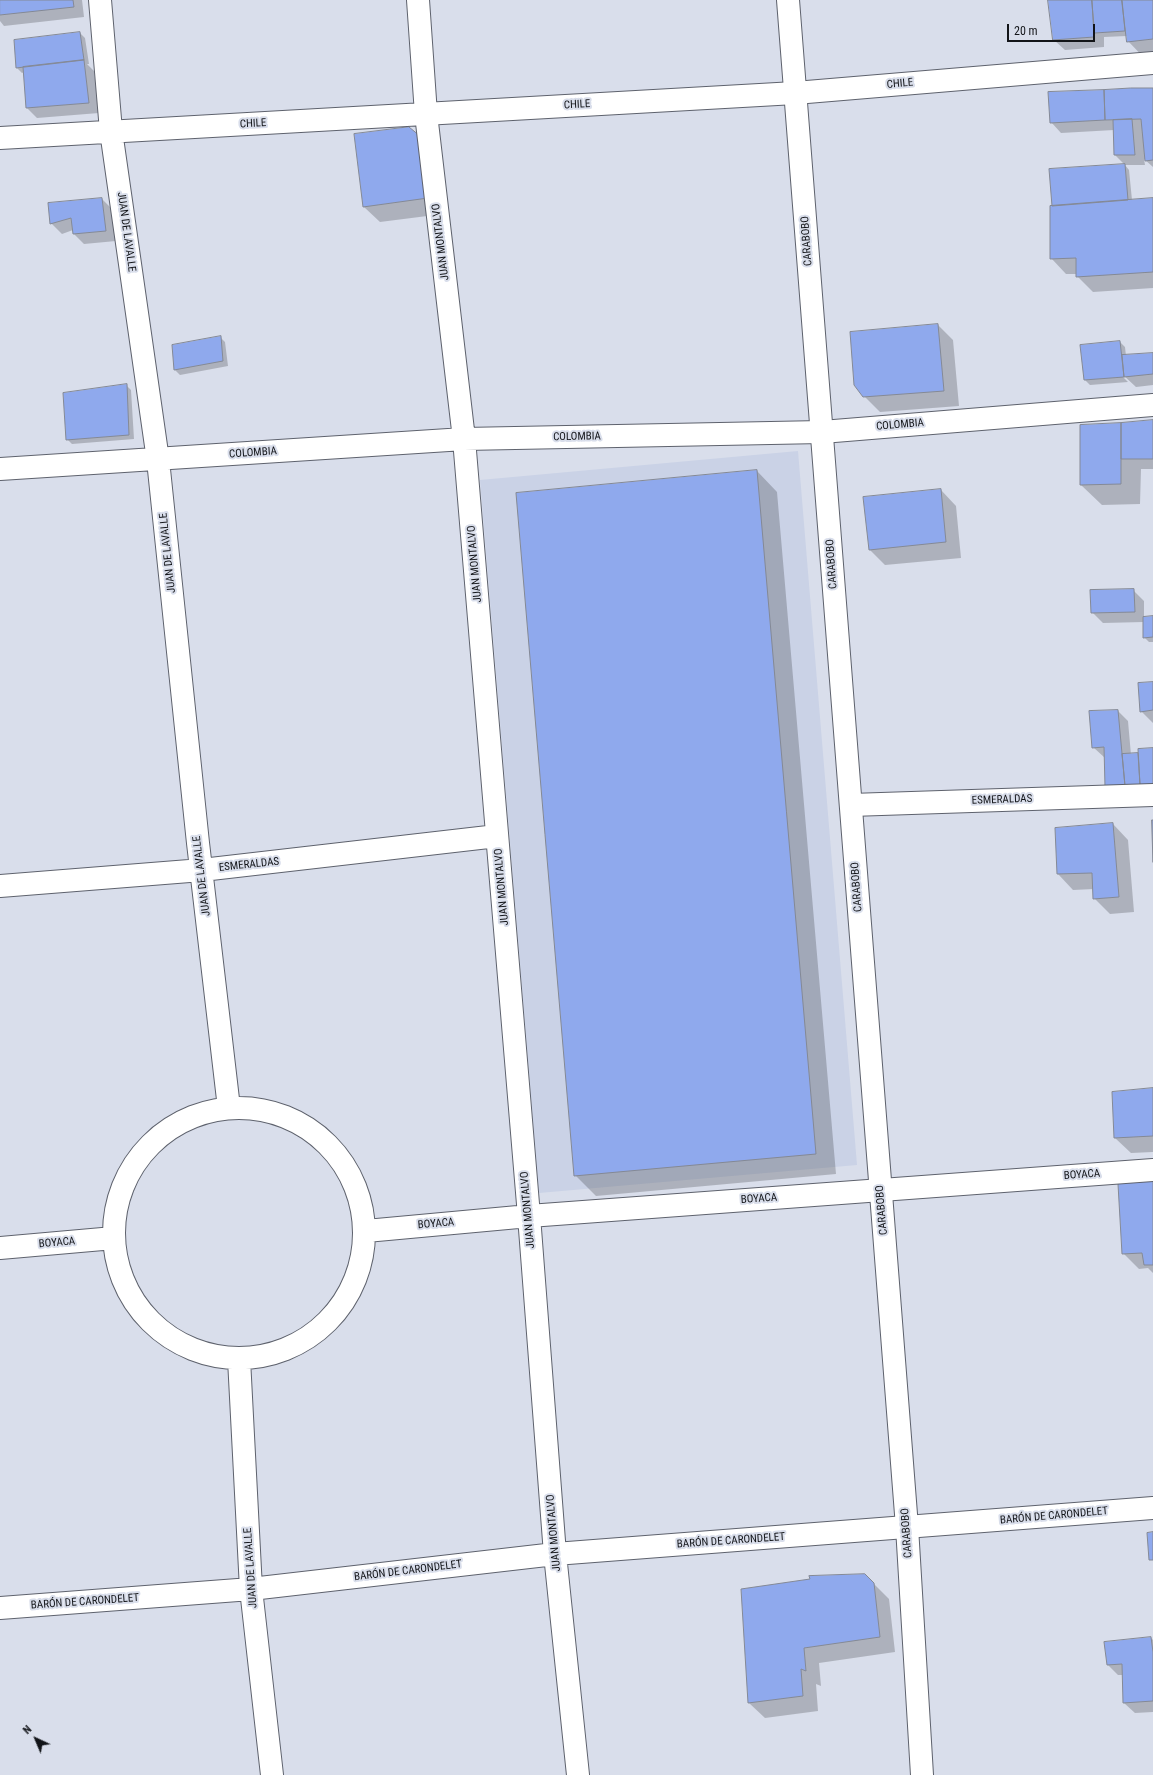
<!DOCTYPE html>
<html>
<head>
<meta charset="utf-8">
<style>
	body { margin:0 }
	#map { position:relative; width:1153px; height:1775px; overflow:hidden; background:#d9deeb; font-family:"Roboto Condensed",sans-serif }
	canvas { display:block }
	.north { position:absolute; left:16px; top:1719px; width:40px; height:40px; -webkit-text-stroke:3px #d9deeb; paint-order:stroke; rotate:316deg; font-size:11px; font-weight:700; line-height:16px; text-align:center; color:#121418 }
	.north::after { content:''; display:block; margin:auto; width:14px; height:18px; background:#121418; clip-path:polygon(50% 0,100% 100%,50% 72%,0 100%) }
	.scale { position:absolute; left:1007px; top:24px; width:88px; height:18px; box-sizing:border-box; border:2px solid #121418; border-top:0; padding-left:5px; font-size:12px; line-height:14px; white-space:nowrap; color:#121418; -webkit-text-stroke:3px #d9deeb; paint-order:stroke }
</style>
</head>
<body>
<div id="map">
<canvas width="1153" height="1775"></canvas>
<div class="north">N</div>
<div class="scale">20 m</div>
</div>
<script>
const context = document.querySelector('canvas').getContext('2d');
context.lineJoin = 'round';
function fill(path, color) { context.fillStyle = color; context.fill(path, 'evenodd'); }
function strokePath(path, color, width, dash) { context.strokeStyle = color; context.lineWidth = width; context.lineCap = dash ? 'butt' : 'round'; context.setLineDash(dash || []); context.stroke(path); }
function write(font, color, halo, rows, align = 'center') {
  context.font = font + ' "Roboto Condensed",sans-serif'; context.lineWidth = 4; context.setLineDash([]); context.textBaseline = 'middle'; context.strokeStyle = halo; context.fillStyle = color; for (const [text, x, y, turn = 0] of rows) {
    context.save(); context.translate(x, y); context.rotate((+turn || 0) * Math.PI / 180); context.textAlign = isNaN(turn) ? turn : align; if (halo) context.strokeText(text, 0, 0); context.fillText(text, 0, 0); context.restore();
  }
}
const built = new Path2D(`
	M798 451 857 1165 539 1193 480 480Z`);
const shadow = new Path2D(`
	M0 0H82L84 17 4 26 0 21Z
	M1049 0H1153V61L1148 62 1128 41 1127 36 1104 37V47L1065 50 1054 40Z
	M80 33 85 38 89 64H87L94 71 99 113 37 118 26 107 24 72 22 73 17 68Z
	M1153 89V167L1144 159 1145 165H1125L1129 170 1132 200 1153 199V288L1093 292 1077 276V274H1066L1051 258 1053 207 1050 170 1125 165 1115 155 1114 130 1061 133 1051 122Z
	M355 135 443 214 380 222 364 207Z
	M102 199 112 209 116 241 84 244 74 234 73 230 62 234 51 223Z
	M938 325 953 340 959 406 880 412 864 396Z
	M220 337 225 342 228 366 180 375 175 370Z
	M1120 342 1125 347 1126 356 1153 354V385L1136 387 1121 373 1120 374 1128 382 1090 385 1085 380Z
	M126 385 131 390 134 439 72 444 67 439Z
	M1153 421V469H1141L1140 504 1102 505 1081 485V426Z
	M757 471 777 492 836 1174 596 1196 575 1175Z
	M941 490 956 506 961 558 885 565 870 550Z
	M1133 590 1144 601V618L1153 617V642H1149L1144 637V622L1103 623 1092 612Z
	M1153 683V723L1141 711Z
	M1118 711 1128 721 1131 755 1139 754 1153 749V789L1135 790 1105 758 1093 747Z
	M1113 824 1128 840 1134 912 1110 914 1094 898V889L1073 890 1058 874 1056 829Z
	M1153 1089V1152L1131 1153 1115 1138Z
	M1153 1182V1273L1148 1268 1139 1269 1123 1253Z
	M865 1575 889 1599 895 1652 819 1663 821 1686 816 1684 818 1711 765 1718 749 1703Z
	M1151 1638 1153 1640V1712L1135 1713 1124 1703V1675H1118L1108 1665 1105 1643Z`);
const building = new Path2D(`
	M0 0H73L74 7 0 15Z
	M1048 0H1092L1094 37 1053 40Z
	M1092 0H1122L1125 31 1095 33Z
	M1122 0H1153V39L1127 42Z
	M80 32 84 60 16 68 14 40Z
	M84 60 89 103 26 108 23 67Z
	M1131 88H1153V160L1145 161 1141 119 1105 120 1104 90Z
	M1104 90 1105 120 1050 123 1048 92Z
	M1132 119 1135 155H1114L1113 120Z
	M409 127 420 136 428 198 363 207 354 134Z
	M1125 164 1128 200 1052 206 1049 169Z
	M102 198 106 231 73 234 71 218 50 224 48 203Z
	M1153 198V272L1076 277V258L1050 259V206Z
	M938 324 944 391 863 397 854 385 850 332Z
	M221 336 223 361 174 370 172 345Z
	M1120 341 1124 377 1084 380 1080 345Z
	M1153 353V374L1124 377 1122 355Z
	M127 384 129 435 66 440 63 393Z
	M1153 420V459H1121V423Z
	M1121 423V484L1080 485V425Z
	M757 470 816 1154 574 1176 516 493Z
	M941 489 946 542 869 550 863 497Z
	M1134 589 1135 612 1091 613 1090 590Z
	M1153 616V637L1143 638V617Z
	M1153 682V710L1140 712 1138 683Z
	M1118 710 1125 786 1105 787 1104 747 1092 748 1089 711Z
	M1153 748V785H1140L1138 749Z
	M1138 753 1140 785 1125 786 1122 754Z
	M1152 820H1153V862Z
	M1113 823 1119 897 1093 899 1092 873 1057 874 1055 828Z
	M1153 1088V1136L1114 1138 1112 1092Z
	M1153 1181V1265H1144L1142 1253 1122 1254 1118 1184Z
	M1153 1532V1560H1149L1147 1533Z
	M865 1574 874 1583 880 1637 804 1648 806 1671 801 1669 803 1696 748 1703 741 1589 810 1579 809 1576Z
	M1151 1637 1153 1652V1701L1123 1703 1122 1664 1107 1665 1104 1642Z`);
const minor = new Path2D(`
	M100 0 111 131 158 460 198 843 229 1108
	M418 0 426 114 464 439 529 1216 555 1554 578 1775
	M0 138 795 93 1153 63
	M0 469 464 439 822 432 1153 405
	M851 805 1153 795
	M0 886 202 870 497 836
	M114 1233a125 125 0 1 1 250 0a125 125 0 1 1-250 0Z
	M366 1231 529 1216 1153 1170
	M0 1248 114 1238
	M239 1359 251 1589 272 1775
	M0 1608 251 1589 555 1554 1153 1508`);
const major = new Path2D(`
	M788 0 907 1527 922 1775`);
const streetNames = [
	["CHILE",900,84,-5],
	["CHILE",577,105,-3],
	["CHILE",253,124,-3],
	["JUAN DE LAVALLE",126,232,82],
	["CARABOBO",807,241,-94],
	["JUAN MONTALVO",441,242,-97],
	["COLOMBIA",900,425,-5],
	["COLOMBIA",577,437,-1],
	["COLOMBIA",253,453,-4],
	["JUAN DE LAVALLE",168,553,-96],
	["JUAN MONTALVO",475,564,-95],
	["CARABOBO",832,564,-94],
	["ESMERALDAS",1002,800,-2],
	["ESMERALDAS",249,865,-6],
	["JUAN DE LAVALLE",202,876,-97],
	["JUAN MONTALVO",502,887,-95],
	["CARABOBO",857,887,-94],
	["BOYACA",1082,1175,-4],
	["BOYACA",759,1199,-4],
	["JUAN MONTALVO",528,1210,-95],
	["CARABOBO",882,1210,-95],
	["BOYACA",436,1224,-5],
	["BOYACA",57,1243,-5],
	["BARÓN DE CARONDELET",1054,1516,-5],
	["JUAN MONTALVO",554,1533,-95],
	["CARABOBO",907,1533,-94],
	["BARÓN DE CARONDELET",731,1541,-4],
	["JUAN DE LAVALLE",251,1568,-94],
	["BARÓN DE CARONDELET",408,1571,-7],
	["BARÓN DE CARONDELET",85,1602,-4]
];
fill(built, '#cad2e6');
fill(shadow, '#0003');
fill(building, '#8fa9ed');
strokePath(building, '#848995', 1);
strokePath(minor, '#5e626d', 24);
strokePath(major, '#5e626d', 24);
strokePath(minor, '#fff', 22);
strokePath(major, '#fff', 22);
write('11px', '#121418', '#d9deeb', streetNames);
</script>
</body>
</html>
